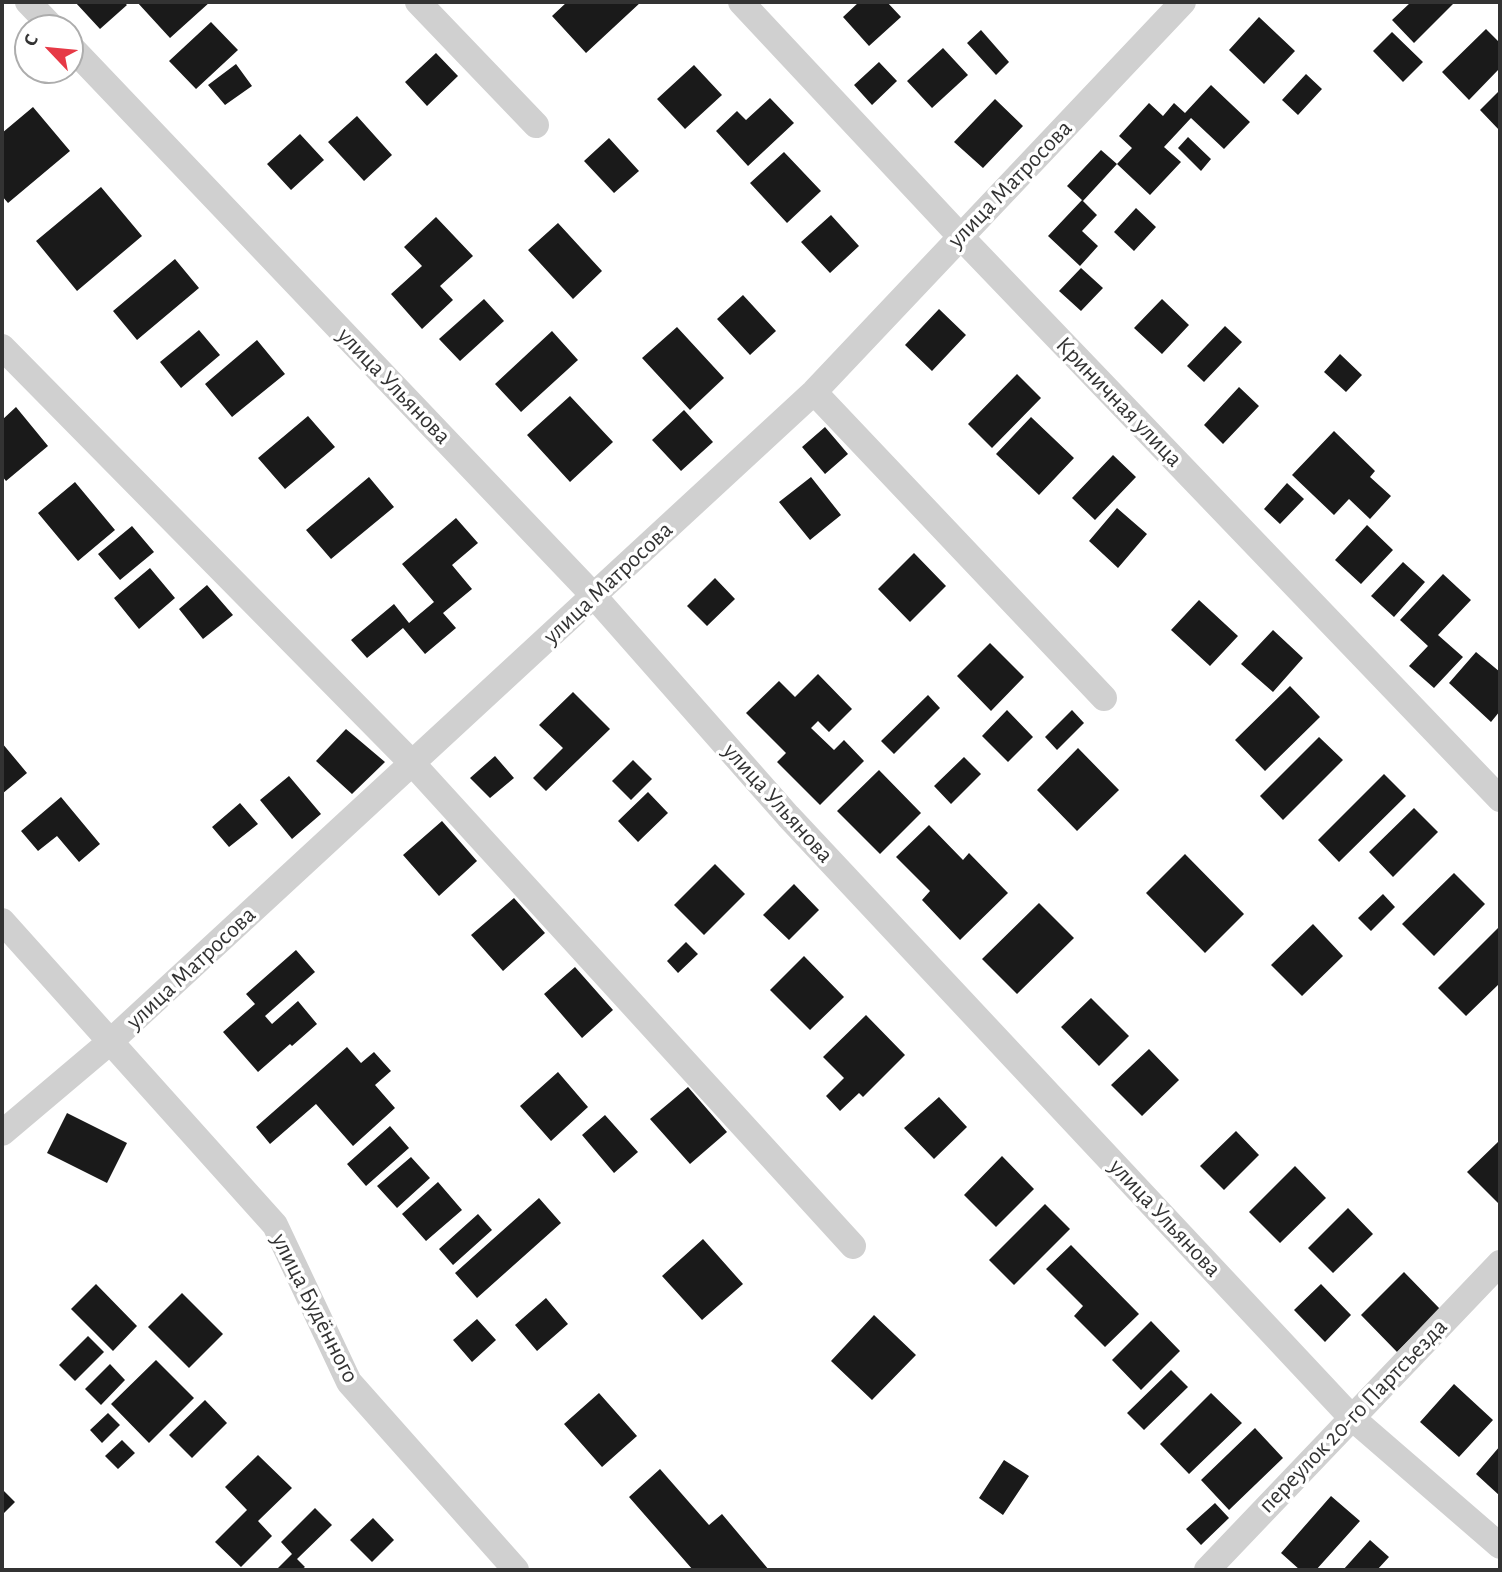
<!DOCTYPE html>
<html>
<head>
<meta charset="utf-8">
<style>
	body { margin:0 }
	#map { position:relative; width:1502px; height:1572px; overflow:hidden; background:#fff; font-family:"Alegreya Sans",sans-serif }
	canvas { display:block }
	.frame { position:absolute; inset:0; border:4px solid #333; pointer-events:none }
	.north { position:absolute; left:14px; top:14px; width:70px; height:70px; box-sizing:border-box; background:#fff; border:2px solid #adadad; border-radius:50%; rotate:296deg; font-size:19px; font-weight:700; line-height:28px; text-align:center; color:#333 }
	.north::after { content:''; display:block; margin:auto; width:24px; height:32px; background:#e63946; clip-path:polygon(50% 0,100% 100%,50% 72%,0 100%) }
</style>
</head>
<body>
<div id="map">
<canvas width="1502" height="1572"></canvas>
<div class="frame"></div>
<div class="north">С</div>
</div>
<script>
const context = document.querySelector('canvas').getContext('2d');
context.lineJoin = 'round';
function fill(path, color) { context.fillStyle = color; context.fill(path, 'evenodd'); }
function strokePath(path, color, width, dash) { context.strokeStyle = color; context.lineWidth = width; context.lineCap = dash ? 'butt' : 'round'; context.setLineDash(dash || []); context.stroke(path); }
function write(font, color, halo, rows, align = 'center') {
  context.font = font + ' "Alegreya Sans",sans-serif'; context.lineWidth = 7; context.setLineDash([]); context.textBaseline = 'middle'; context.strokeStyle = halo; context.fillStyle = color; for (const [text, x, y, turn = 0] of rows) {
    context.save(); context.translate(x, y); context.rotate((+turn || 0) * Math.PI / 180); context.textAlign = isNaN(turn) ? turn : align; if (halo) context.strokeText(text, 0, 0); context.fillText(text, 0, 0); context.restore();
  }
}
const building = new Path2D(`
	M75 2H124L127 5 100 29Z
	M137 2H210L170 38Z
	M567 2H641L586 53 552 16Z
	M859 2H887L901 17 869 46 843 17Z
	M1411 2H1452L1454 3 1414 43 1392 20Z
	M1259 17 1295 51 1264 84 1229 50Z
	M211 22 238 50 196 89 169 61Z
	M1486 29 1500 43V68L1469 100 1442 72Z
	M981 30 1009 62 996 75 967 43Z
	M1392 32 1423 62 1403 82 1373 51Z
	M943 48 968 75 932 108 907 81Z
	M436 53 458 76 427 106 405 82Z
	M879 62 897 81 872 105 854 85Z
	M236 64 252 86 225 105 208 85Z
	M694 65 722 95 685 129 657 99Z
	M1306 74 1322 89 1298 115 1282 100Z
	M1211 85 1250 122 1224 149 1191 118 1164 147 1181 162 1150 195 1117 164 1132 148 1119 136 1149 103 1163 116 1174 103 1185 113Z
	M1500 90V131L1480 110Z
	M770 98 794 123 748 166 716 131 737 111 746 120Z
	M995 99 1023 126 983 168 954 142Z
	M33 107 70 151 8 203 2 196V133Z
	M357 116 392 155 364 181 328 142Z
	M300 134 324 160 291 190 267 164Z
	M1188 137 1211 159 1201 171 1178 148Z
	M609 138 639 171 614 193 584 161Z
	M1101 150 1117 164 1083 201 1067 186Z
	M784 152 821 191 787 223 750 183Z
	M101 187 142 236 77 291 36 241Z
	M1082 200 1097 215 1082 231 1098 246 1080 266 1048 236Z
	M1136 208 1156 227 1134 251 1114 232Z
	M831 215 859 246 830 273 801 242Z
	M436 217 473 256 440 286 453 300 422 329 391 294 422 266 404 247Z
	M558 223 602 271 573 299 528 250Z
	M175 259 199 288 137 340 113 311Z
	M1081 268 1103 288 1081 311 1059 291Z
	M743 295 776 331 750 355 717 319Z
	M484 299 504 321 460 361 439 339Z
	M1162 299 1189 325 1162 354 1134 328Z
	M939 309 966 335 932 371 905 345Z
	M1225 326 1242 342 1204 382 1187 366Z
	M677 327 724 378 690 410 642 358Z
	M199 330 220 355 181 388 160 362Z
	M552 331 578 360 521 412 495 384Z
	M257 340 285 374 232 417 205 384Z
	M1340 354 1362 375 1346 392 1324 372Z
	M1017 374 1041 398 992 448 968 424Z
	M1239 387 1259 406 1223 444 1204 425Z
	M570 396 613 442 570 482 527 435Z
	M16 407 48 446 6 481 2 476V420Z
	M684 410 713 442 681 471 652 440Z
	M308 416 335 447 285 489 258 458Z
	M1031 417 1074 458 1039 495 996 454Z
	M825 427 848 454 825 474 802 447Z
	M1334 431 1375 471 1370 477 1391 496 1370 519 1349 499 1334 515 1292 475Z
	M1113 455 1136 477 1095 520 1072 498Z
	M369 477 394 507 331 559 306 530Z
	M811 477 841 515 810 540 779 502Z
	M75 482 115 530 78 561 38 513Z
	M1287 483 1304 499 1280 524 1264 509Z
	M1117 508 1147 534 1118 568 1089 541Z
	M456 518 478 543 452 565 472 589 443 613 456 628 425 654 403 628 367 658 351 640 394 604 409 623 434 602 402 564Z
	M1367 525 1393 550 1361 584 1335 560Z
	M132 526 154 552 120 580 98 554Z
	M914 553 946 586 910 622 878 589Z
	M1403 562 1425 582 1394 617 1371 596Z
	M150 568 175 598 139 629 114 598Z
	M1443 574 1471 600 1438 635 1463 657 1434 688 1409 666 1428 646 1400 620Z
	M715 578 735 599 707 626 687 606Z
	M207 585 233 615 203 639 179 609Z
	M1199 600 1238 636 1210 666 1171 630Z
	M1273 630 1303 658 1273 692 1241 664Z
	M990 643 1024 677 991 711 957 676Z
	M1476 652 1500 672V711L1491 722 1449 683Z
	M818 674 852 709 829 732 818 721 811 728 834 750 844 740 864 761 820 805 777 762 786 753 746 713 779 681 795 697Z
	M1290 686 1320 717 1265 771 1235 740Z
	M573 692 610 729 546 791 533 778 563 748 539 725Z
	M928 695 940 708 894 754 881 741Z
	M1007 710 1033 737 1008 762 982 736Z
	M1072 710 1084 723 1057 750 1045 737Z
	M346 729 385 762 352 794 316 761Z
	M1319 737 1343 760 1283 820 1260 796Z
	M2 743 27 773 2 794Z
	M1078 748 1119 790 1077 831 1037 790Z
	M495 756 514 778 490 798 470 778Z
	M964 757 981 774 951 804 934 786Z
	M633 760 652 779 631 800 612 781Z
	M879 770 921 813 880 854 837 811Z
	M1384 774 1406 796 1339 862 1318 840Z
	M289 776 321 814 292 839 260 800Z
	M648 792 668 813 638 842 618 821Z
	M61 797 100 844 79 862 57 836 38 851 21 831Z
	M240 803 258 824 229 847 212 827Z
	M1414 808 1438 832 1393 877 1369 852Z
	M442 821 477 861 439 896 403 855Z
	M929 825 963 860 969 853 1008 893 960 940 922 900 930 891 896 857Z
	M1185 854 1244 914 1205 953 1146 893Z
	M715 864 745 894 704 935 674 905Z
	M1454 873 1485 904 1434 956 1402 924Z
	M794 884 819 910 789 940 763 915Z
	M1383 894 1395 907 1371 931 1358 918Z
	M514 898 545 933 503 971 471 935Z
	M1039 903 1074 938 1017 994 982 959Z
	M1313 924 1343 956 1302 996 1271 965Z
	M1500 926V983L1466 1016 1438 988Z
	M686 942 698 954 678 973 667 961Z
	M296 950 315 972 265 1016 272 1024 298 1001 317 1024 292 1046 290 1044 258 1072 223 1032 255 1004 246 994Z
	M804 956 844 997 810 1030 770 990Z
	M575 967 613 1010 582 1038 544 994Z
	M1091 998 1129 1036 1099 1066 1061 1027Z
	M866 1015 905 1055 863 1097 859 1093 840 1111 826 1096 844 1078 823 1057Z
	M347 1047 361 1063 374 1052 391 1071 375 1085 395 1108 353 1146 316 1104 270 1144 256 1127Z
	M1149 1049 1179 1080 1142 1116 1111 1085Z
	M558 1072 588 1107 551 1141 520 1106Z
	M688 1087 727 1132 690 1164 650 1119Z
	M939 1097 967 1127 934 1159 904 1128Z
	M67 1113 127 1143 107 1183 47 1153Z
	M605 1115 638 1152 614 1173 582 1135Z
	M390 1126 409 1148 366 1186 347 1164Z
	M1236 1131 1259 1155 1224 1190 1200 1166Z
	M1499 1141 1500 1143V1205L1467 1172Z
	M1002 1156 1034 1189 996 1227 964 1195Z
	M411 1157 430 1178 397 1208 377 1186Z
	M1295 1166 1326 1198 1280 1243 1249 1212Z
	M438 1182 462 1210 426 1241 402 1214Z
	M539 1198 561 1223 477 1298 455 1273Z
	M1045 1204 1070 1229 1014 1285 989 1260Z
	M1348 1208 1373 1234 1333 1273 1308 1248Z
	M478 1214 492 1230 453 1265 439 1249Z
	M703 1239 743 1284 702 1320 662 1276Z
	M1071 1245 1139 1314 1105 1347 1074 1316 1083 1306 1046 1269Z
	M1404 1272 1440 1309 1397 1352 1361 1315Z
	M96 1284 137 1326 113 1351 71 1309Z
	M1321 1284 1351 1315 1325 1342 1294 1310Z
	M182 1293 223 1334 189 1368 148 1327Z
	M546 1298 568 1324 537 1351 515 1325Z
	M874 1315 916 1355 872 1400 831 1361Z
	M477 1319 496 1340 472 1362 453 1340Z
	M1151 1321 1180 1351 1141 1390 1112 1360Z
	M88 1336 104 1352 75 1381 59 1365Z
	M156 1360 194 1398 149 1443 111 1404Z
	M110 1364 125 1380 101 1405 85 1389Z
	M1171 1370 1188 1387 1144 1430 1127 1413Z
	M1454 1384 1493 1420 1459 1457 1420 1422Z
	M599 1393 637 1436 602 1467 564 1424Z
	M1211 1393 1242 1423 1189 1474 1160 1444Z
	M205 1400 227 1423 192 1458 169 1435Z
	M108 1413 120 1425 102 1443 90 1430Z
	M1255 1428 1283 1458 1229 1510 1201 1480Z
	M122 1440 135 1453 118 1469 105 1456Z
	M1500 1446V1496L1476 1474Z
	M258 1455 292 1488 258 1521 272 1536 241 1567 215 1542 247 1510 225 1487Z
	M1004 1460 1029 1476 1003 1515 979 1498Z
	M660 1469 709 1525 722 1514 769 1570H693L629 1497Z
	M2 1489 15 1502 2 1515Z
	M1331 1496 1360 1521 1316 1570H1300L1281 1553Z
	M1215 1503 1229 1518 1201 1545 1186 1529Z
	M315 1508 332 1525 297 1559 305 1567 301 1570H276L292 1554 281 1542Z
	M373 1518 394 1540 372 1562 350 1540Z
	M1370 1540 1389 1557 1377 1570H1343Z`);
const minor = new Path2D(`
	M28 2 53 28
	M418 2 536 125
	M741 2 960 236 1500 799
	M70 46 594 596 788 816 1351 1417 1500 1546
	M2 347 413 764 853 1246
	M814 392 1104 698
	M2 921 275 1225 349 1382 516 1570
	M2 1133 111 1041 814 392 1183 2
	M1207 1570 1500 1263`);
const streetNames = [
	["улица Матросова",1010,184,-46],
	["улица Ульянова",394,386,46],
	["Криничная улица",1119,402,46],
	["улица Матросова",608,583,-43],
	["улица Ульянова",778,803,48],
	["улица Матросова",191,968,-43],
	["улица Ульянова",1165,1218,47],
	["улица Будённого",315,1308,63],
	["переулок 20-го Партсъезда",1353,1416,-46]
];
fill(building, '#1a1a1a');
strokePath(minor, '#d0d0d0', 26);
write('24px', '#333', '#fff', streetNames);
</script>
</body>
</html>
